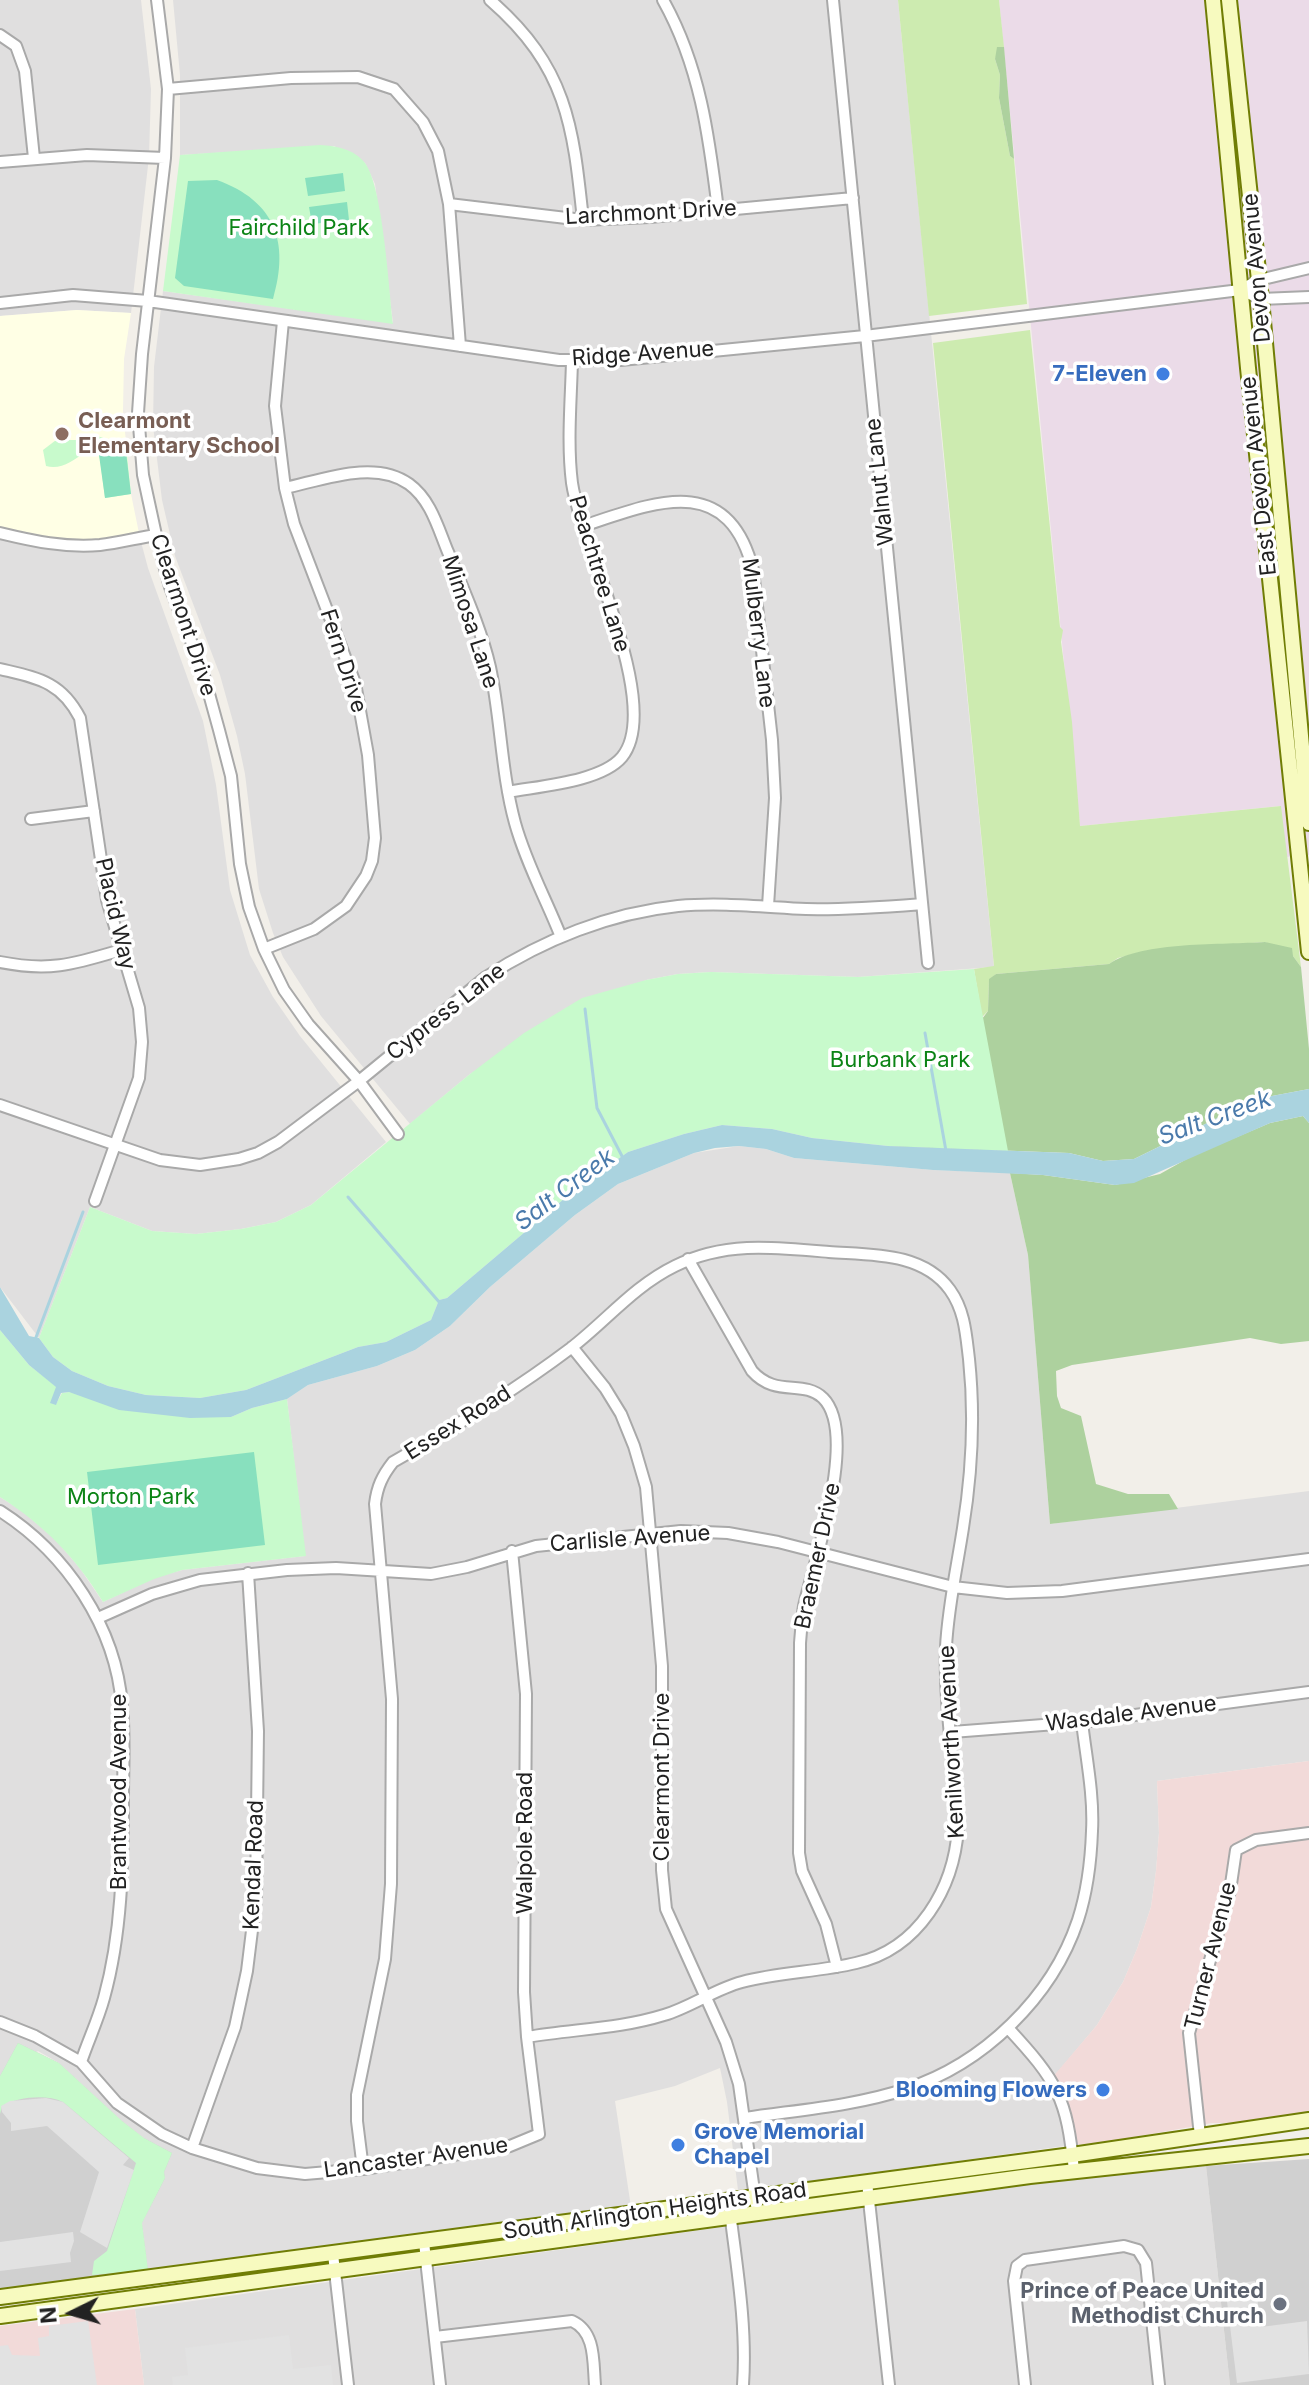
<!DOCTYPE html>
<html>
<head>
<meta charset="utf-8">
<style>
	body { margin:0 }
	#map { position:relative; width:1309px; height:2385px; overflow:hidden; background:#f2efe9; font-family:Inter,sans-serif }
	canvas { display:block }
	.north { position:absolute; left:32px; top:2273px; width:80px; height:80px; -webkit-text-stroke:6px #fff; paint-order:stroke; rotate:265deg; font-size:22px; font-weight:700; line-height:32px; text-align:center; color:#222 }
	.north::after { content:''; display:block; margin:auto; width:28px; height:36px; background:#222; clip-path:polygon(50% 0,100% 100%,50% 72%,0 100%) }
</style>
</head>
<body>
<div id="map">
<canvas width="1309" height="2385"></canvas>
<div class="north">N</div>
</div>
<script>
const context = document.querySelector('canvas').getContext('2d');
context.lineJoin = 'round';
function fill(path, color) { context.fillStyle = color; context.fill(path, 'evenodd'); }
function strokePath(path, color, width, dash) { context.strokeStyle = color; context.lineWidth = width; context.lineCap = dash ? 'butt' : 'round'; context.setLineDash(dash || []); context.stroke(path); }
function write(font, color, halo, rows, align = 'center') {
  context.font = font + ' Inter,sans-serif'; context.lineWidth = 7; context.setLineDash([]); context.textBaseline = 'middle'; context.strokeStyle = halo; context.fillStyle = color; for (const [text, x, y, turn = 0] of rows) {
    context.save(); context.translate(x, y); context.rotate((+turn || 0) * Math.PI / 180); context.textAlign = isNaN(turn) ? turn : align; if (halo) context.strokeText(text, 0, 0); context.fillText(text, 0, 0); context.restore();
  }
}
const residential = new Path2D(`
	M0 0H141L151 89 149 157 131 313 77 310 0 316Z
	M173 0H898L994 967 858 977 710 972 678 974 646 980 470 1074 410 1124 321 1016 283 957 273 933 259 889 245 774 237 736 220 675 175 556 162 500 153 426 154 367 163 291 393 323 375 184 365 163 334 146 180 155V75Z
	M0 533 140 538 148 568 203 721 216 785 230 890 250 955 273 997 300 1036 386 1142 311 1205 276 1222 241 1229 196 1234 152 1231 90 1207 39 1338 0 1287Z
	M739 1146 766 1149 794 1158 933 1170 1010 1173 1028 1255 1050 1524 1309 1491V1761L1157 1781 1159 1833 1156 1871 1151 1907 1137 1949 1123 1982 1097 2025 1052 2079 1071 2145 774 2187 768 2185 738 2190 727 2102 720 2068 675 2086 615 2101 631 2207 148 2270 142 2223 164 2178 144 2138 122 2121 59 2063 38 2051 0 2076V1497L22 1511 54 1538 79 1567 103 1602 154 1578 182 1570 305 1556 287 1399 308 1385 377 1366 415 1350 450 1326 490 1287 575 1215 618 1184 694 1153Z
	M1206 2166 1230 2385H144L135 2309 1052 2181Z`);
const commercial = new Path2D(`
	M1309 1761V2113L1231 2123H1212L1101 2143 1071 2145 1051 2079 1097 2025 1123 1982 1137 1949 1151 1907 1156 1871 1159 1833 1157 1781Z
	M135 2309 144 2385H0V2326Z`);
const industrial = new Path2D(`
	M999 0H1309V855L1286 857 1280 806 1080 826Z`);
const education = new Path2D(`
	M77 310 131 313 124 359 123 411 131 494 140 538 102 545 0 533V316Z`);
const religious = new Path2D(`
	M18 2043 59 2063 122 2121 144 2138 172 2153 164 2172 165 2178 142 2223 148 2270 0 2289V2076Z
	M1309 2159V2385H1230L1206 2166Z`);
const grass = new Path2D(`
	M898 0H999L1004 47H1001L995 59 1000 75 999 98 1010 156 1014 159 1027 304 929 316Z
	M1030 330 1060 627 1063 630 1061 642 1072 722 1080 826 1281 806 1301 967 1293 956 1265 942 1145 951 1118 958 1109 964 996 974 989 980 988 1011 982 1017 974 969 994 966 933 343Z`);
const forest = new Path2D(`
	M997 47H1004L1014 159 1010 156 999 98 1000 75 995 59Z
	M1265 942 1292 948 1293 956 1301 967 1309 1049V1089L1256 1099 1134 1159 1103 1161 1069 1153 888 1146 988 1011 989 979 996 974 1109 964C1142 941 1224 945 1265 942Z
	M1303 1116 1309 1123V1341L1281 1344 1250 1338 1072 1365 1056 1371 1057 1396 1061 1408 1081 1416 1096 1484 1128 1494H1169L1178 1509 1050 1524 1028 1255 1010 1173 1043 1175 1115 1185 1160 1174 1192 1156 1270 1123Z`);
const park = new Path2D(`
	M320 145C337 146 354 149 365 163 383 187 389 290 393 324L163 291 180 155Z
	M64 434 69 440H81L86 447 85 452C73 461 61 470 46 466L43 450Z
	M97 436 126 445 131 494 105 498Z
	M974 969 1008 1151 888 1146 812 1138 772 1129 722 1125 684 1134 628 1152 578 1187 447 1298 439 1300 431 1320 386 1342 358 1347 246 1390 200 1398 146 1395 108 1386 72 1371 53 1357 39 1338 90 1207 152 1231 196 1234 241 1229 276 1222 311 1205 470 1074 524 1033 582 998 646 980 678 974 711 972 858 977Z
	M0 1330 29 1365 57 1387 56 1404 62 1393 69 1392 231 1417 252 1408 287 1399 306 1556 182 1570 154 1579 103 1602C76 1558 44 1525 0 1497Z
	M18 2043 59 2063 122 2121 144 2138 172 2153 164 2172 165 2178 142 2223 148 2270 92 2275 94 2261 107 2251 136 2163 63 2102C46 2094 18 2097 2 2106L0 2114V2076Z`);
const pitch = new Path2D(`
	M343 173 345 191 308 196 305 178Z
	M217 180C275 201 290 242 273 299L184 286 175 278 188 181Z
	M347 202 349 220 312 224 309 207Z
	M126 452 131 494 105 498 99 455Z
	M254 1452 265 1545 98 1565 87 1472Z`);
const parking = new Path2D(`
	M46 2098 63 2102 129 2158 123 2165 134 2170 107 2248 80 2232 99 2172 47 2126 11 2131V2123L2 2112 1 2106 10 2101Z
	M73 2232 74 2241 70 2253 71 2262 0 2271V2242Z
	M1255 2281 1261 2327 1307 2321 1309 2374 1237 2383 1225 2285Z
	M88 2321 97 2385H0V2346L8 2345 12 2355 40 2356 38 2338 49 2336V2326Z
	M289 2335 293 2369 331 2365 333 2385H173L172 2377 188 2375 185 2348Z`);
const water = new Path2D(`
	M1309 1089V1123L1303 1116 1270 1123 1134 1183 1115 1185 1043 1175 933 1170 794 1158 766 1149 739 1146 715 1148 694 1153 618 1184 575 1215 490 1287 450 1326 415 1350 377 1366 308 1385 287 1399 252 1408 231 1417 190 1418 119 1410 69 1392 61 1393 56 1405 50 1403 56 1387 29 1365 0 1330V1287L29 1336 39 1338 53 1357 72 1371 108 1386 146 1395 200 1398 246 1390 358 1347 386 1342 431 1320 439 1300 447 1298 578 1187 628 1152 684 1134 722 1125 772 1129 812 1138 888 1146 1069 1153 1103 1161 1134 1159 1256 1099Z`);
const stream = new Path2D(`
	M585 1009 597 1108 623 1158
	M925 1033 946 1151
	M348 1197 440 1303
	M35 1340 83 1212`);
const street = new Path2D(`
	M157 0 168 89 165 158 142 354 138 413 143 475 156 535 170 587 203 672 219 730 231 776 240 864 249 907 264 949 284 990 308 1024 359 1081 398 1134
	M490 0C567 67 573 125 583 220
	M663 0C700 66 709 136 718 210
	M833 0 928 963
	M0 35 16 46 25 71 34 158
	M168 89 291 78 358 77 394 89 423 122 438 151 449 204 460 346
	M0 162 87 155 165 158
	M449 204 583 220 650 217 853 198
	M1240 290 1261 299 1309 297
	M0 303 73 295 148 301 559 360H621L865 336 1240 290 1259 280 1309 268
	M285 488C322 480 375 459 409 484 431 500 438 528 448 552 463 589 481 628 490 667 501 719 501 772 515 823 526 863 546 899 561 937
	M583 526C653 503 728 470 753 570L772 740 775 798 768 906
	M0 533C33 541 65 548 100 545 118 543 137 538 156 535
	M0 669C37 678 61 681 80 718L107 900 139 1008 142 1042 139 1078 95 1201
	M508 792C539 786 601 782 622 757 664 706 581 545 572 483 567 443 571 401 572 361
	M31 819 94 811
	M264 949 314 929 346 906 366 876 372 861 375 838 368 755 355 683 294 524 285 488 275 406 283 321
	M0 962C50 972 74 964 121 950
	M0 1105 160 1160 200 1165 239 1159 258 1153 278 1142 359 1081 486 977C543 940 610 913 678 906 721 902 764 907 806 909 845 910 883 907 922 904
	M688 1259 752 1371C776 1398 803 1379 823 1398 859 1434 814 1561 804 1606 802 1618 801 1630 800 1643L799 1853 802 1871 826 1924 837 1967
	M572 1347 605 1388 621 1414 634 1446 646 1487 662 1666V1870L666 1909 726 2042 739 2084 757 2212
	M0 1511C66 1553 116 1627 122 1706 125 1737 123 1768 123 1798 123 1865 122 1933 104 1998 98 2020 88 2041 81 2062
	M98 1618 152 1594 200 1580 287 1570 336 1568 431 1574 467 1567 536 1546 681 1531 728 1533 778 1542 953 1587 1007 1593 1062 1591 1309 1559
	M952 1732 1082 1722 1309 1692
	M0 2022 35 2036 81 2062 117 2103 162 2134 192 2148 257 2168 305 2174 363 2169 510 2146 539 2134 527 2037 524 1992 526 1694 512 1551
	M1008 2028C1057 2081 1067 2097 1074 2171
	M745 2118C798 2110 855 2106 906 2089 983 2064 1052 1998 1078 1920 1087 1892 1091 1860 1092 1831 1094 1795 1086 1757 1082 1722
	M1200 2136 1189 2033 1230 1891 1236 1850 1256 1840 1309 1833
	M192 2148 235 2027 247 1971 256 1898 258 1731 248 1573
	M363 2169 357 2121V2095L385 1959 391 1884 392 1699 375 1504C377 1487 382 1476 393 1462 455 1427 514 1391 571 1348 606 1321 634 1286 675 1266 724 1241 775 1247 829 1252 871 1255 923 1252 950 1290 965 1311 966 1335 969 1359 975 1416 972 1472 963 1528 957 1567 948 1607 946 1647 944 1707 955 1768 958 1828 954 1888 919 1949 856 1963 819 1972 779 1972 742 1982 715 1989 691 2007 664 2015 619 2029 573 2029 527 2037
	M867 2182 889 2385
	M730 2212C737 2269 747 2327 743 2385
	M424 2242 440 2385
	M333 2254 348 2385
	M435 2337 572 2321C596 2332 593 2362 595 2385
	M1025 2385 1014 2281 1017 2266 1025 2260 1124 2246 1138 2250 1146 2263 1159 2385`);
const secondary = new Path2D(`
	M1213 0 1248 368 1309 952
	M1229 0 1261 299 1309 823
	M0 2297 1072 2155 1309 2120
	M0 2316 1030 2176 1309 2146`);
const markers = [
	[1163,374,8,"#3f7fe0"],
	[62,434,8,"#8d6e63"],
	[1103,2090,8,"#3f7fe0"],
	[678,2145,8,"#3f7fe0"],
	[1280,2304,8,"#6b7280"]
];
const streetNames = [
	["Larchmont Drive",651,213,-3],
	["Devon Avenue",1257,268,-95],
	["Ridge Avenue",643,354,-4],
	["East Devon Avenue",1259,476,-96],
	["Walnut Lane",880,482,-96],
	["Peachtree Lane",599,574,73],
	["Clearmont Drive",183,615,72],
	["Mimosa Lane",470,622,72],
	["Mulberry Lane",758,633,83],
	["Fern Drive",343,661,72],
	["Placid Way",115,914,77],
	["Cypress Lane",446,1012,-38],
	["Essex Road",458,1423,-32],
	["Carlisle Avenue",630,1539,-4],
	["Braemer Drive",818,1556,-78],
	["Wasdale Avenue",1131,1714,-7],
	["Kenilworth Avenue",952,1742,-93],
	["Clearmont Drive",662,1777,-90],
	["Brantwood Avenue",119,1792,-90],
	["Walpole Road",525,1843,-90],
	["Kendal Road",254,1865,-88],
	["Turner Avenue",1211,1956,-76],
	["Lancaster Avenue",416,2158,-8],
	["South Arlington Heights Road",655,2211,-8]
];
const parkNames = [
	["Fairchild Park",299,228],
	["Burbank Park",900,1060],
	["Morton Park",131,1497]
];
const shopNames = [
	["7-Eleven",1147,374],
	["Blooming Flowers",1087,2090],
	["Grove Memorial",694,2132,"left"],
	["Chapel",694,2157,"left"]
];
const educationNames = [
	["Clearmont",78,421],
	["Elementary School",78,446]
];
const worshipNames = [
	["Prince of Peace United",1264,2291],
	["Methodist Church",1264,2316]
];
const waterNames = [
	["Salt Creek",1215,1118,-20],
	["Salt Creek",565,1190,-37]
];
fill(residential, '#e0dfdf');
fill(commercial, '#f2dad9');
fill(industrial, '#ebdbe8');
fill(education, '#ffffe5');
fill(religious, '#d0d0d0');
fill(grass, '#cdebb0');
fill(forest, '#add19e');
fill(park, '#c8facc');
fill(pitch, '#88e0be');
fill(parking, '#e2e2e2');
fill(water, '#aad3df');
strokePath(stream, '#aad3df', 3);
strokePath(street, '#a9a9a9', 14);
strokePath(secondary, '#707d05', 18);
strokePath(street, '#fff', 10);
strokePath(secondary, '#f7fabf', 14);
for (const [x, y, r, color] of markers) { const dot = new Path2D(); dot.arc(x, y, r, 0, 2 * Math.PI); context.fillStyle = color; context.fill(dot); strokePath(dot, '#fff', 3); }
write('22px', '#222', '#fff', streetNames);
write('22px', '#0c8416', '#fff', parkNames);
write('bold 22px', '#366cbe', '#fff', shopNames, 'right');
write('bold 22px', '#785e54', '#fff', educationNames, 'left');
write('bold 22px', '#5b616d', '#fff', worshipNames, 'right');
write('italic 24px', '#4a7aab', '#fff', waterNames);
</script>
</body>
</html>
